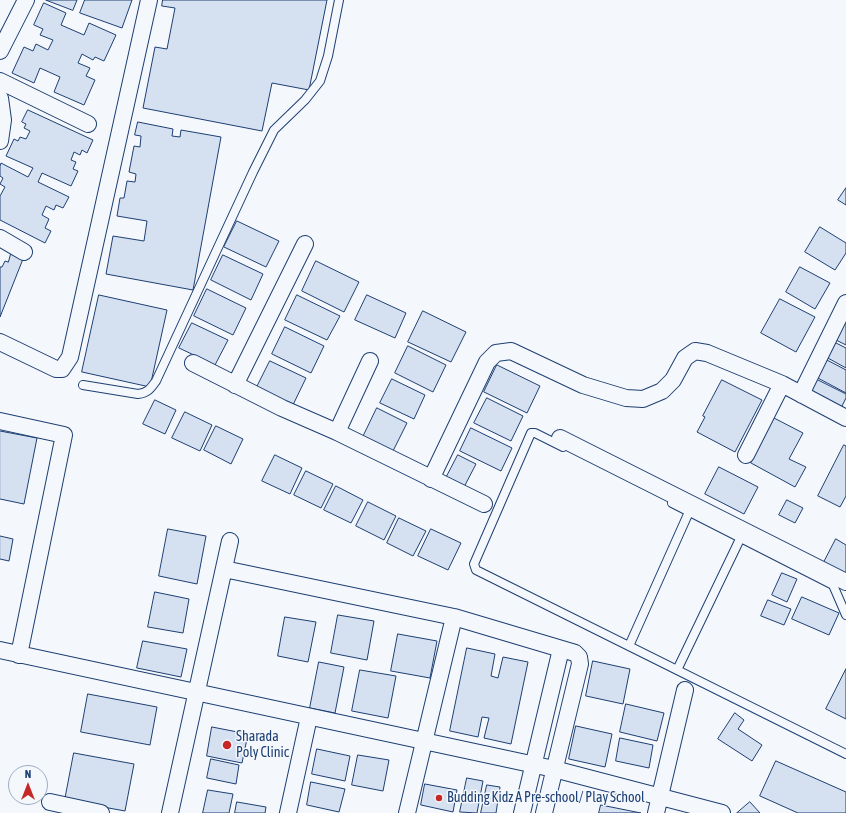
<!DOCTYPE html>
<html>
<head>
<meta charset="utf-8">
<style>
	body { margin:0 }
	#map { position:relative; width:846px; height:813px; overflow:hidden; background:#f4f7fb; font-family:"Asap Condensed",sans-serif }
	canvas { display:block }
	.north { position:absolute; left:8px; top:765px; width:40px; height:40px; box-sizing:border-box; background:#f4f7fb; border:1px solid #9eadc5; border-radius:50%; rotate:0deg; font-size:11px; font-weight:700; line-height:16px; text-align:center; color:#1d3f73 }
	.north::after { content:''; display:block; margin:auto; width:14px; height:18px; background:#c62828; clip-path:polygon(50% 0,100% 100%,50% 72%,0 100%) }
</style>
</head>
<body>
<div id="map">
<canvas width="846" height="813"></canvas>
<div class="north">N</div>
</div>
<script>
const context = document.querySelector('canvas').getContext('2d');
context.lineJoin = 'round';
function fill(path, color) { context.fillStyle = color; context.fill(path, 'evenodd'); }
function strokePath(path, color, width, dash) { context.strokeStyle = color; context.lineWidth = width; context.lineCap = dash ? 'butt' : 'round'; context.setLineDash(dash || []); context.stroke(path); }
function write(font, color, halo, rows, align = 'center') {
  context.font = font + ' "Asap Condensed",sans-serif'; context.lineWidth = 3; context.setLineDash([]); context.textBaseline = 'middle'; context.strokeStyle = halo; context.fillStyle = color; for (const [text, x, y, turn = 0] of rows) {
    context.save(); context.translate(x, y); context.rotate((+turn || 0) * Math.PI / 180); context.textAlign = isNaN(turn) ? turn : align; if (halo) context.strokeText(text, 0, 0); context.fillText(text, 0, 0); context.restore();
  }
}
const building = new Path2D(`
	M46 0H77L73 10Z
	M85 0H132L122 28 80 13Z
	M163 0H327L309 90 272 83 262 131 143 108 155 47 167 49 175 8 162 6Z
	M44 3 66 13 61 25 84 35 89 23 116 35 104 61 95 57 93 60 82 54 78 63 90 68 86 76 95 80 84 105 54 92 60 77 40 68 34 83 12 73 24 47 33 51 36 44 48 50 53 40 40 35 43 29 34 25Z
	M28 110 93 140 87 153 82 150 80 155 74 152 71 160 76 162 73 169 78 171 71 186 42 173 38 182 69 197 63 208 56 205 54 210 46 206 42 215 49 219 45 228 51 231 45 243 0 220V196L5 187 0 184 3 178 0 176V166L1 163 28 177 33 168 6 156 14 139 18 141 20 137 26 139 30 131 24 128 26 124 22 122Z
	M138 122 173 129 172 136 180 137 181 130 221 137 193 290 106 274 113 236 144 241 147 221 117 216 120 198H124L127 181 135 182 136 174 129 172 134 146 140 147 141 136 135 135Z
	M846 188V205L838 200Z
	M237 221 279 241 266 267 224 247Z
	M820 227 846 243V253L835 270 805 252Z
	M11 254 23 259 0 317V267H2L5 261 8 262Z
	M223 255 263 274 251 300 211 280Z
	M316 261 359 282 344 312 302 291Z
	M800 267 830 283 815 309 786 292Z
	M207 289 246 308 233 335 194 316Z
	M99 295 167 310 150 387 82 372Z
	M297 295 340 316 327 340 285 320Z
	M367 295 406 313 395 338 355 320Z
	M780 299 815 317 796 352 761 333Z
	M423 311 466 332 451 362 408 342Z
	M846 320V345L834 339Z
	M192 323 228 340 215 365 179 348Z
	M285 327 324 346 311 373 272 354Z
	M834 342 846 348V368L826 357Z
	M408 346 446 365 433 392 395 373Z
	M825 359 846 370V393L816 377Z
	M270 361 306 378 291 409 255 391Z
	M497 365 540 386 527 413 484 392Z
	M392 379 425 395 414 419 380 403Z
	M816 379 846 394V398L840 410 809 394Z
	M722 380 762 400 735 452 697 432 705 417 703 416Z
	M487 398 523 416 511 441 474 423Z
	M155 400 176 410 165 434 143 424Z
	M377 408 407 423 393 451 363 437Z
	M185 412 212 425 200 451 172 438Z
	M774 418 803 433 789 459 806 467 795 487 751 463Z
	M216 426 243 439 231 464 204 450Z
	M471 428 512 448 501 471 460 451Z
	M0 431 37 438 24 504 0 499Z
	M844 445 846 446V496L840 507 818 496Z
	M275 455 302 468 290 494 262 481Z
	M458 455 476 464 463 489 445 480Z
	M719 467 758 487 744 514 705 494Z
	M306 471 333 484 321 508 294 495Z
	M336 486 363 500 351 523 324 510Z
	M787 500 803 508 795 523 779 515Z
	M368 502 396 516 384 540 356 526Z
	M399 518 426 531 413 556 387 543Z
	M168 529 206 536 197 584 159 576Z
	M431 529 461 543 448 570 418 556Z
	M0 536 13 539 9 561 0 559Z
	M836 539 846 545V579L822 566Z
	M782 573 797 579 787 602 772 595Z
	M155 592 189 599 183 633 148 627Z
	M802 597 839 613 829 635 792 619Z
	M768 600 791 609 784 625 761 616Z
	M338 615 374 621 367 660 331 653Z
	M285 617 316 622 308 662 278 656Z
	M398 634 437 641 430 678 391 671Z
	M143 641 187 649 181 677 137 668Z
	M467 648 495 654 491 676 498 678 503 657 528 662 511 744 484 738 489 718 482 717 478 737 450 731Z
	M593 661 630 669 623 704 586 696Z
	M319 662 344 667 335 713 310 708Z
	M846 669V719L826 709Z
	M360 670 396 676 388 718 352 711Z
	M88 694 157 707 150 745 81 732Z
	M626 704 664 713 657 741 620 732Z
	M735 713 744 720 738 729 762 745 752 761 718 739Z
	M576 726 612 734 605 767 569 759Z
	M212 727 248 734 242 763 207 756Z
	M620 738 653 745 649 768 616 761Z
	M317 749 350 756 345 781 312 774Z
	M74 753 134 764 125 811 65 800Z
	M358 755 389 760 383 791 352 785Z
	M211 759 239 765 236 784 207 778Z
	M776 761 846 792V813H798L760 796Z
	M467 778 483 781 477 813 460 812Z
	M311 782 345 789 339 812 307 805Z
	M425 784 457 790 453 812 421 805Z
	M487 785 500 787 496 813H481Z
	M208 790 233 794 229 813H203Z
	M237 802 266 807 265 813H235Z
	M750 802 760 813H737Z
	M601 805 641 813H599Z`);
const lane = new Path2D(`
	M83 385 138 394C148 393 151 388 156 381L253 172 274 130 305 100 320 81 328 56 339 0
	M563 447 535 433H531L474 564 476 570 846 754
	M672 503 833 585 846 615
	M629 646 689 512
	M677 670 740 539`);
const street = new Path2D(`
	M0 51 26 0
	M0 81 88 124
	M0 98 3 120 0 141
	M0 238 24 252
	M0 342 56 369H62L70 357 149 0
	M193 363 282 408 337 432 484 504
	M235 385 305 244
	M802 395 805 386 846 303
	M0 421 64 435 19 655
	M337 432 370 361
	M560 438 846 582
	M746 455 782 384
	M431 479 487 362 496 353 511 351 583 385 626 398 643 399 662 391 673 380 685 358 695 351 707 353 782 384 846 418
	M224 569 454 617 575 653 579 657 580 664 544 813
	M0 650 554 769 722 813
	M50 802 101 813
	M170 813 230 541
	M288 813 309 717
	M407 813 454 617
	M522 813 561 649
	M656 813 685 690`);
const markers = [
	[227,745,5,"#c62828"],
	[439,798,4,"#c62828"]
];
const poiNames = [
	["Sharada",236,737],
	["Poly Clinic",236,753],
	["Budding Kidz A Pre-school/ Play School",447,798]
];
fill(building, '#d5e0f0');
strokePath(building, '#1d3f73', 1);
strokePath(lane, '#1d3f73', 10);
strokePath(street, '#1d3f73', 18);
strokePath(lane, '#f4f7fb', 8);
strokePath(street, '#f4f7fb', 16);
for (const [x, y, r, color] of markers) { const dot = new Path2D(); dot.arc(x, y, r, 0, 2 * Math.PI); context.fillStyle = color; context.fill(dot); strokePath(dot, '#f4f7fb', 1.5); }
write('14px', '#1d3f73', '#f4f7fb', poiNames, 'left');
</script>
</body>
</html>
